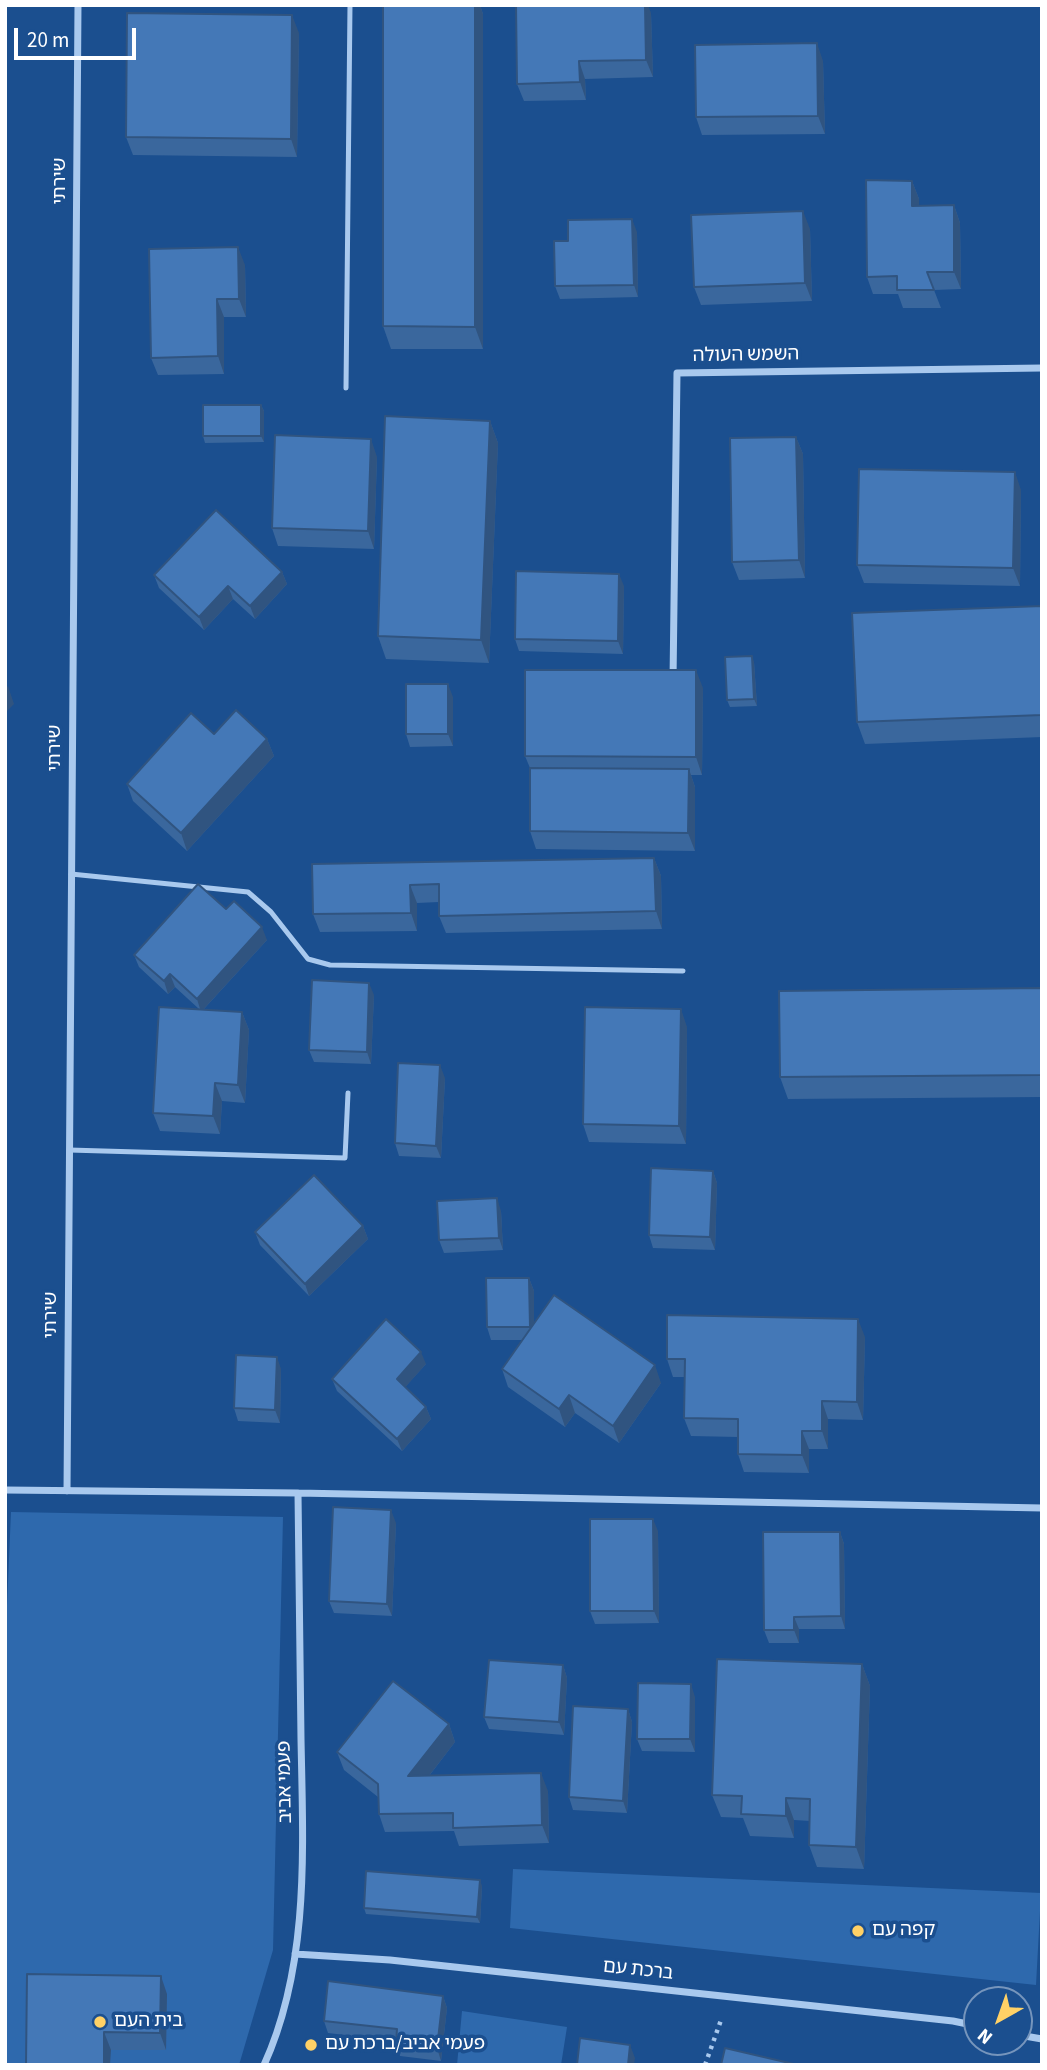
<!DOCTYPE html>
<html>
<head>
<meta charset="utf-8">
<style>
	body { margin:0 }
	#map { position:relative; width:1047px; height:2070px; overflow:hidden; background:#1b4f8f; font-family:"Source Sans 3",sans-serif }
	canvas { display:block }
	.frame { position:absolute; inset:0; border:7px solid #fff; pointer-events:none }
	.north { position:absolute; left:963px; top:1986px; width:70px; height:70px; box-sizing:border-box; background:#1b4f8f; border:2px solid #7695bc; border-radius:50%; rotate:220deg; font-size:19px; font-weight:700; line-height:28px; text-align:center; color:#fff }
	.north::after { content:''; display:block; margin:auto; width:24px; height:32px; background:#ffd166; clip-path:polygon(50% 0,100% 100%,50% 72%,0 100%) }
	.scale { position:absolute; left:14px; top:28px; width:122px; height:32px; box-sizing:border-box; border:4px solid #fff; border-top:0; padding-left:9px; font-size:21px; line-height:24px; white-space:nowrap; color:#fff; -webkit-text-stroke:5px #1b4f8f; paint-order:stroke }
</style>
</head>
<body>
<div id="map">
<canvas width="1047" height="2070"></canvas>
<div class="frame"></div>
<div class="north">N</div>
<div class="scale">20 m</div>
</div>
<script>
const context = document.querySelector('canvas').getContext('2d');
context.lineJoin = 'round';
function fill(path, color) { context.fillStyle = color; context.fill(path, 'evenodd'); }
function strokePath(path, color, width, dash) { context.strokeStyle = color; context.lineWidth = width; context.lineCap = dash ? 'butt' : 'round'; context.setLineDash(dash || []); context.stroke(path); }
function write(font, color, halo, rows, align = 'center') {
  context.font = font + ' "Source Sans 3","Noto Sans Hebrew",sans-serif'; context.lineWidth = 7; context.setLineDash([]); context.textBaseline = 'middle'; context.strokeStyle = halo; context.fillStyle = color; for (const [text, x, y, turn = 0] of rows) {
    context.save(); context.translate(x, y); context.rotate((+turn || 0) * Math.PI / 180); context.textAlign = isNaN(turn) ? turn : align; if (halo) context.strokeText(text, 0, 0); context.fillText(text, 0, 0); context.restore();
  }
}
const green = new Path2D(`
	M11 1512 283 1517 273 1950 239 2065H5V1652Z
	M513 1869 1041 1893 1036 1985 510 1928Z
	M462 2011 567 2027 561 2065H457Z`);
const path = new Path2D(`
	M705 2065 721 2020`);
const service = new Path2D(`
	M346 388 350 5
	M71 874 248 892 271 912 308 959 330 965 683 971
	M69 1150 345 1158 348 1093`);
const minor = new Path2D(`
	M673 680 677 373 1042 368
	M5 1490 298 1493 1042 1508
	M67 1491 78 5
	M295 1954 390 1960 953 2021 977 2026
	M1019 2035 1042 2039
	M264 2065C310 1964 303 1847 301 1739 300 1657 299 1575 298 1493`);
const wall = new Path2D(`
	M383 5H480L483 14V349H391L383 326Z
	M651 13 653 77 585 79 586 100 524 101 517 84Z
	M299 33 297 157 133 155 126 137Z
	M823 61 825 134 702 135 696 117Z
	M912 181 919 199V205H954L960 223 961 289 934 290 941 308H903L898 294H873L867 277Z
	M810 229 812 301 701 305 694 287Z
	M637 232 638 297 560 299 555 286 568 241Z
	M245 265 246 317H224V374L158 375 151 358Z
	M261 405 264 411V442L205 443 203 436Z
	M490 421 498 443 489 663 386 659 378 636Z
	M796 437 803 454 805 578 739 580 732 562Z
	M377 457 374 549 278 546 272 528Z
	M1021 490 1020 586 864 583 857 565Z
	M282 572 287 584 255 619 233 599 204 630 159 588 154 575Z
	M624 586 623 654 519 651 515 639Z
	M1042 606V737L865 744 857 722Z
	M754 662 757 706 730 707 727 700Z
	M703 688 702 775H691L695 787V851L536 849 530 831V768L525 756Z
	M453 697V746L410 747 406 734Z
	M267 739 274 756 187 851 133 801 127 784Z
	M654 858 661 876 662 929 446 933 439 916V902L417 903V931L320 932 313 914 312 864Z
	M226 909 267 940 203 1010 242 1012 249 1030 245 1103 222 1101 220 1134 160 1131 153 1113 199 1009 175 987 168 994 139 967 134 955Z
	M1042 988V1097L788 1099 780 1077Z
	M374 995 371 1064 314 1062 309 1050Z
	M687 1027 686 1144 589 1142 583 1124Z
	M445 1078 441 1158 399 1156 395 1143Z
	M713 1171 717 1183 715 1250 653 1248 649 1235Z
	M501 1211 503 1250 444 1253 439 1240Z
	M363 1226 368 1239 309 1296 260 1245 255 1232Z
	M529 1278 534 1291V1323L661 1383 619 1443 575 1413 565 1427 508 1387 502 1369 523 1340H491L487 1327Z
	M865 1337 863 1420 828 1419V1449H809V1473L744 1472 738 1454V1437L691 1436 684 1418 685 1377H673L667 1359Z
	M426 1364 405 1387 426 1407 431 1419 402 1451 337 1391 332 1379Z
	M281 1369 280 1423 238 1421 234 1408Z
	M396 1523 392 1616 334 1613 329 1601Z
	M658 1531 659 1623 595 1624 590 1611Z
	M840 1532 844 1544 845 1629H799V1643H769L764 1630Z
	M862 1664 870 1686 864 1869 817 1867 809 1845 810 1821 794 1820V1838L750 1836 743 1818 721 1817 712 1795Z
	M563 1665 567 1678 564 1735 489 1729 484 1717Z
	M695 1697V1752L642 1751 637 1739Z
	M628 1709 632 1722 627 1813 573 1810 569 1797Z
	M449 1724 455 1742 429 1776 548 1791 549 1843 459 1846 454 1831 385 1832 379 1814 378 1797 344 1770 337 1752Z
	M482 1886 480 1923 366 1914 364 1908Z
	M167 1994 166 2050H111L26 2065Z
	M443 1996 447 2008 441 2061 400 2056 396 2044V2041L328 2033 324 2021Z`);
const shadedWall = new Path2D(`
	M475 5H480L483 14V349L475 327Z
	M645 5H648L651 13 653 77 646 60Z
	M292 15 299 33 297 157 291 139Z
	M817 43 823 61 825 134 818 116Z
	M579 61 585 79 586 100 580 82Z
	M912 181 919 199V223L912 206Z
	M954 205 960 223 961 289 954 272Z
	M803 211 810 229 812 301 805 283Z
	M632 219 637 232 638 297 634 285Z
	M238 247 245 265 246 317 239 299Z
	M217 299 224 317V374L218 356Z
	M261 405 264 411V442L261 436Z
	M490 421 498 443 489 663 481 640Z
	M796 437 803 454 805 578 799 560Z
	M371 439 377 457 374 549 368 531Z
	M1015 472 1021 490 1020 586 1013 568Z
	M282 572 287 584 255 619 250 606Z
	M619 574 624 586 623 654 618 641Z
	M228 586 233 599 204 630 199 617Z
	M752 656 754 662 757 706 754 699Z
	M696 670 703 688 702 775 696 757Z
	M448 684 453 697V746L448 734Z
	M8 686 14 704 5 713V689Z
	M267 739 274 756 187 851 181 833Z
	M689 769 695 787V851L688 833Z
	M654 858 661 876 662 929 656 911Z
	M410 885 417 903V931L411 913Z
	M262 927 267 940 201 1012 197 999Z
	M170 974 175 987 168 994 164 981Z
	M369 983 374 995 371 1064 367 1052Z
	M681 1009 687 1027 686 1144 679 1126Z
	M242 1012 249 1030 245 1103 238 1085Z
	M440 1065 445 1078 441 1158 436 1146Z
	M215 1083 222 1101 220 1134 213 1116Z
	M713 1171 717 1183 715 1250 710 1237Z
	M497 1198 501 1211 503 1250 499 1238Z
	M363 1226 368 1239 309 1296 305 1284Z
	M529 1278 534 1291V1340L530 1327Z
	M858 1319 865 1337 863 1420 857 1402Z
	M421 1352 426 1364 401 1392 397 1379Z
	M277 1357 281 1369 280 1423 275 1410Z
	M655 1365 661 1383 619 1443 613 1426Z
	M569 1395 575 1413 565 1427 559 1409Z
	M822 1401 828 1419V1449L822 1431Z
	M426 1407 431 1419 402 1451 397 1439Z
	M802 1431 809 1449V1473L802 1455Z
	M391 1510 396 1523 392 1616 387 1604Z
	M653 1519 658 1531 659 1623 654 1611Z
	M840 1532 844 1544 845 1629 841 1616Z
	M794 1617 799 1629V1643L794 1630Z
	M862 1664 870 1686 864 1869 856 1847Z
	M563 1665 567 1678 564 1735 559 1722Z
	M691 1684 695 1697V1752L690 1739Z
	M628 1709 632 1722 627 1813 623 1801Z
	M449 1724 455 1742 415 1794 408 1776Z
	M541 1773 548 1791 549 1843 542 1825Z
	M786 1798 794 1820V1838L786 1816Z
	M480 1880 482 1886 480 1923 477 1917Z
	M161 1976 167 1994 166 2050 160 2033Z
	M443 1996 447 2008 441 2061 437 2048Z
	M104 2032 111 2050 110 2065H104Z
	M630 2045 635 2058 634 2065H628Z`);
const building = new Path2D(`
	M383 5H475V327L383 326Z
	M516 5H645L646 60 579 61 580 82 517 84Z
	M127 13 292 15 291 139 126 137Z
	M817 43 818 116 696 117 695 45Z
	M866 180 912 181V206L954 205V272H927L934 290H897V276L867 277Z
	M803 211 805 283 694 287 691 215Z
	M632 219 634 285 555 286 554 241H568V220Z
	M238 247 239 299H217L218 356 151 358 149 249Z
	M203 405H261V436H203Z
	M385 416 490 421 481 640 378 636Z
	M275 435 371 439 368 531 272 528Z
	M796 437 799 560 732 562 730 438Z
	M859 469 1015 472 1013 568 857 565Z
	M216 510 282 572 250 606 228 586 199 617 154 575Z
	M516 571 619 574 618 641 515 639Z
	M1042 606V715L857 722 852 613Z
	M752 656 754 699 727 700 725 657Z
	M525 670H696V757L525 756Z
	M406 684H448V734H406Z
	M236 710 267 739 181 833 127 784 191 713 214 734Z
	M530 768 689 769 688 833 530 831Z
	M654 858 656 911 439 916V884L410 885 411 913 313 914 312 864Z
	M198 884 226 909 234 901 262 927 197 999 170 974 164 981 134 955Z
	M312 980 369 983 367 1052 309 1050Z
	M1042 988V1075L780 1077 779 991Z
	M159 1007 242 1012 238 1085 215 1083 213 1116 153 1113Z
	M585 1007 681 1009 679 1126 583 1124Z
	M398 1063 440 1065 436 1146 395 1143Z
	M651 1168 713 1171 710 1237 649 1235Z
	M314 1175 363 1226 305 1284 255 1232Z
	M497 1198 499 1238 439 1240 437 1201Z
	M486 1278H529L530 1327H487Z
	M554 1295 655 1365 613 1426 569 1395 559 1409 502 1369Z
	M667 1315 858 1319 857 1402 822 1401V1431H802V1455L738 1454V1419L684 1418 685 1359H667Z
	M386 1319 421 1352 397 1379 426 1407 397 1439 332 1379Z
	M236 1355 277 1357 275 1410 234 1408Z
	M333 1507 391 1510 387 1604 329 1601Z
	M590 1519H653L654 1611H590Z
	M763 1532H840L841 1616 794 1617V1630H764Z
	M717 1659 862 1664 856 1847 809 1845 810 1799 786 1798V1816L741 1814 742 1796 712 1795Z
	M489 1660 563 1665 559 1722 484 1717Z
	M393 1681 449 1724 408 1776 541 1773 542 1825 453 1828V1813L379 1814 378 1784 337 1752Z
	M638 1683 691 1684 690 1739H637Z
	M573 1706 628 1709 623 1801 569 1797Z
	M366 1871 480 1880 477 1917 364 1908Z
	M27 1974 161 1976 160 2033 104 2032V2065H26Z
	M328 1981 443 1996 437 2048 396 2044 397 2029 324 2021Z
	M580 2038 630 2045 628 2065H577Z
	M725 2048 798 2065H721Z`);
const markers = [
	[858,1931,7,"#ffd166"],
	[100,2022,7,"#ffd166"],
	[311,2045,7,"#ffd166"]
];
const streetNames = [
	["שירתי",61,181,-90],
	["השמש העולה",746,356,-1],
	["שירתי",56,748,-90],
	["שירתי",52,1315,-90],
	["פעמי אביב",286,1782,-91],
	["ברכת עם",638,1971,6]
];
const poiNames = [
	["קפה עם",872,1931],
	["בית העם",114,2022],
	["פעמי אביב/ברכת עם",325,2045]
];
fill(green, '#2e69ad');
strokePath(path, '#a9c9ee', 4.5, [3.5, 5]);
strokePath(service, '#a9c9ee', 5);
strokePath(minor, '#a9c9ee', 7);
fill(wall, '#3a679d');
fill(shadedWall, '#305480');
fill(building, '#4478b7');
strokePath(building, '#305480', 2);
for (const [x, y, r, color] of markers) { const dot = new Path2D(); dot.arc(x, y, r, 0, 2 * Math.PI); context.fillStyle = color; context.fill(dot); strokePath(dot, '#1b4f8f', 2.5); }
write('19px', '#fff', '#1b4f8f', streetNames);
write('19px', '#fff', '#1b4f8f', poiNames, 'left');
</script>
</body>
</html>
